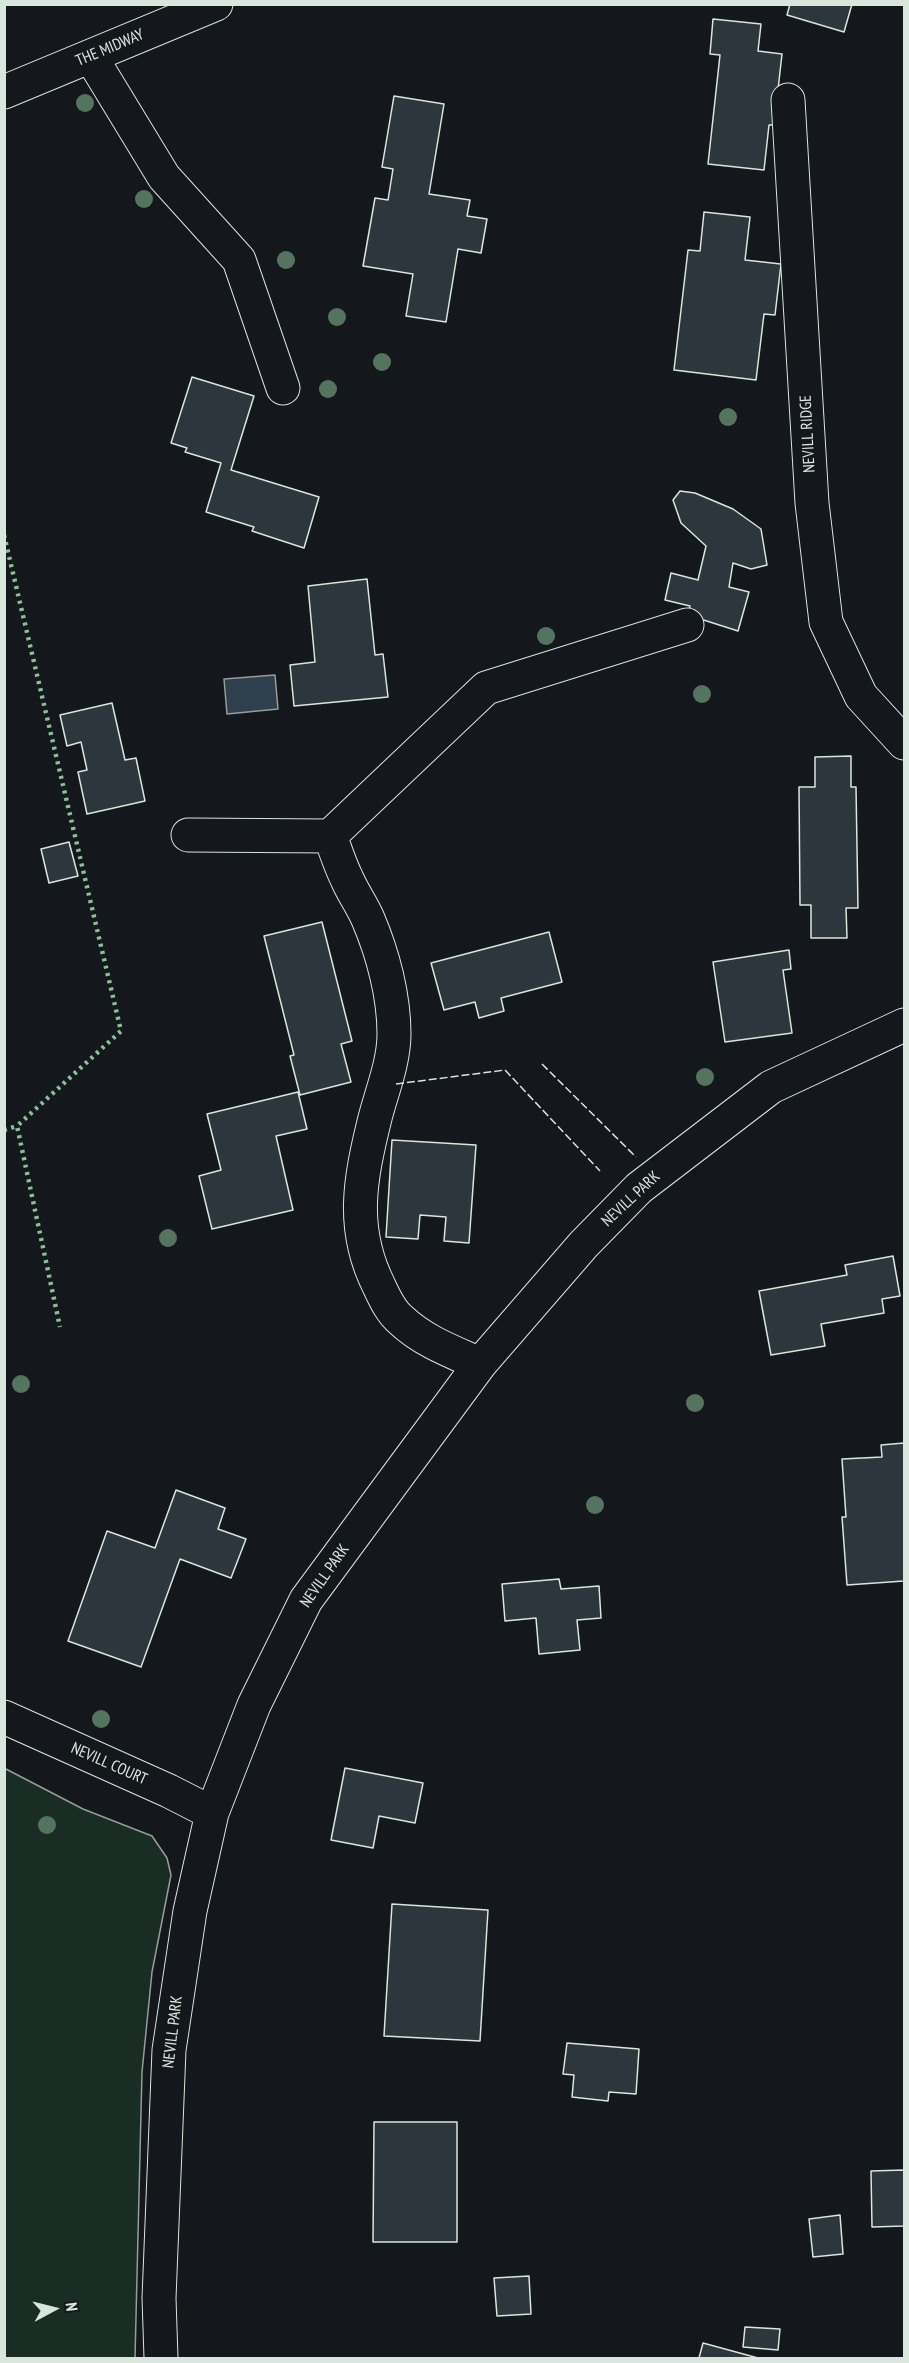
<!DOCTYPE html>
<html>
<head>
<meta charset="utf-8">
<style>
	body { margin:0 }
	#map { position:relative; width:909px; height:2363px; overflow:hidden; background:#14181c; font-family:"PT Sans Narrow",sans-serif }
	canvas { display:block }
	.frame { position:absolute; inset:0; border:6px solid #d8e6dc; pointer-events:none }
	.north { position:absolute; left:24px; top:2279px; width:60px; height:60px; -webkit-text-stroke:4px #14181c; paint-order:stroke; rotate:83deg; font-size:16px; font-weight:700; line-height:24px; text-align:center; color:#d8e6dc }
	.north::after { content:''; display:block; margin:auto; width:21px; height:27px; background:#d8e6dc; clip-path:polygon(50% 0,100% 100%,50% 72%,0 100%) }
</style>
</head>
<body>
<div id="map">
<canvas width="909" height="2363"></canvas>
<div class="frame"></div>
<div class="north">N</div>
</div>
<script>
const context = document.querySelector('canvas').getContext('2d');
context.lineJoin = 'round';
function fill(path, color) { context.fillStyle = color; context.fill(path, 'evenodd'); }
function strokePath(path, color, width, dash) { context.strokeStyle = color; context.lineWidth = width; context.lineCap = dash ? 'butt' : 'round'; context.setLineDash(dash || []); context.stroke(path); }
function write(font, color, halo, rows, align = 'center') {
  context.font = font + ' "PT Sans Narrow",sans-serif'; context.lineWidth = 4.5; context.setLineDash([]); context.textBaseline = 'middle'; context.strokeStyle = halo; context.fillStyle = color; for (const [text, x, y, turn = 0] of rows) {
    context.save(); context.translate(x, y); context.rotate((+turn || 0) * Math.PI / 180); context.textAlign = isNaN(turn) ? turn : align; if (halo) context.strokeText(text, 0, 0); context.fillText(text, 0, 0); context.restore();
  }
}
const green = new Path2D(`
	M4 1768 83 1809 152 1836 167 1858 171 1875 152 1972 142 2072 135 2358H5Z`);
const water = new Path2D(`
	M275 675 278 709 227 714 224 679Z`);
const building = new Path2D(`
	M790 4H852L844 32 787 15Z
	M713 19 761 24 758 51 782 54 774 125H769L764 170 708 164 720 55 710 54Z
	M394 96 444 104 429 194 470 200 467 216 487 219 481 253 458 249 446 322 406 316 413 274 363 266 375 198 388 200 393 169 382 167Z
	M704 212 750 217 745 260 781 264 775 315 764 314 756 380 674 370 688 250 700 251Z
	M192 377 254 396 231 470 319 497 304 548 252 531 254 527 206 512 221 463 185 452 187 448 171 443Z
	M680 491 695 493 733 509 761 529 767 565 751 569 733 563 729 587 749 592 738 631 688 615 690 606 665 600 671 573 698 580 706 546 681 523 673 500Z
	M367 579 375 655 383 654 388 697 294 706 290 665 315 662 308 586Z
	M112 703 125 760 136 758 145 801 87 814 78 772 87 770 81 742 67 746 60 715Z
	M851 756V787H856L858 908H846L847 938H811V905H800L799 787H815V757Z
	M69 842 78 876 49 883 41 849Z
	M322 922 352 1041 341 1044 351 1082 300 1095 290 1056 294 1055 264 936Z
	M549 932 562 982 501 998 504 1011 479 1018 475 1002 444 1010 431 963Z
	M789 950 791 969 783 970 792 1033 725 1042 713 962Z
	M298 1092 307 1129 276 1136 293 1210 212 1229 199 1176 221 1170 207 1114Z
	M392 1140 476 1145 469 1243 444 1241 446 1217 420 1215 418 1239 386 1237Z
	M893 1256 900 1296 882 1299 884 1313 821 1324 825 1346 771 1355 759 1291 847 1275 845 1265Z
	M904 1443V1581L847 1585 842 1517H846L842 1459 882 1457 881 1445Z
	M176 1490 225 1508 218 1529 246 1539 231 1578 180 1559 141 1667 68 1641 107 1531 155 1548Z
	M559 1579 561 1589 599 1586 601 1618 577 1620 580 1650 539 1654 536 1618 505 1621 502 1584Z
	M345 1768 423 1783 415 1823 379 1816 373 1848 331 1840Z
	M392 1904 488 1910 480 2041 384 2036Z
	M567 2043 639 2049 636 2094 609 2092 608 2101 572 2097 574 2075 563 2074Z
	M374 2122H457V2242H373Z
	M904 2170V2226L872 2227 871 2171Z
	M840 2215 843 2254 813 2257 809 2219Z
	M529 2276 531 2314 497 2316 494 2278Z
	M745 2327 780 2329 778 2350 743 2347Z
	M703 2343 758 2358H699Z`);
const minor = new Path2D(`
	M91 57 164 177 239 260 283 388
	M4 92 216 4
	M788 100 812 503 826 622 861 696 904 743
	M188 835 330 836 486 688 687 625
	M330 836C336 851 340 865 347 879 353 893 362 905 368 919 383 954 394 996 394 1034 394 1062 382 1091 375 1118 360 1179 350 1228 379 1286 384 1297 391 1312 401 1320 423 1341 453 1352 480 1364
	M4 1717 169 1791 212 1813
	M161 2358 159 2298 169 2050 190 1911 212 1813 254 1705 306 1600 480 1364 584 1244 639 1188 771 1087 904 1025`);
const hedge = new Path2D(`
	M4 535 121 1031 17 1126 60 1327
	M4 1130 17 1126`);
const fence = new Path2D(`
	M542 1064 636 1157
	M396 1084 505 1070 600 1171`);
const trees = [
	[85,103],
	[144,199],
	[286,260],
	[337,317],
	[382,362],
	[328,389],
	[728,417],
	[546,636],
	[702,694],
	[705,1077],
	[168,1238],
	[21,1384],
	[695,1403],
	[595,1505],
	[101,1719],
	[47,1825]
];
const streetNames = [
	["THE MIDWAY",110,48,-23],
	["NEVILL RIDGE",808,434,-93],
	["NEVILL PARK",631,1199,-43],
	["NEVILL PARK",325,1576,-55],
	["NEVILL COURT",109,1764,24],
	["NEVILL PARK",173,2032,-83]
];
fill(green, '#1a2d24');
strokePath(green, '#939e99', 1.5);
fill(water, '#2f3f4d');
strokePath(water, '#939e99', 1.5);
fill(building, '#2c363c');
strokePath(building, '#d8e6dc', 1.5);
strokePath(minor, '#d8e6dc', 35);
strokePath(minor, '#14181c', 33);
strokePath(hedge, '#8ac095', 4.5, [3, 4.5]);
strokePath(fence, '#d8e6dc', 1.5, [8, 3]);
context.fillStyle = '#55745f';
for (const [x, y] of trees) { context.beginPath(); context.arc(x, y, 9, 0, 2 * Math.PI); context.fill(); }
write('16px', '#d8e6dc', '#14181c', streetNames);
</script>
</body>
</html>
